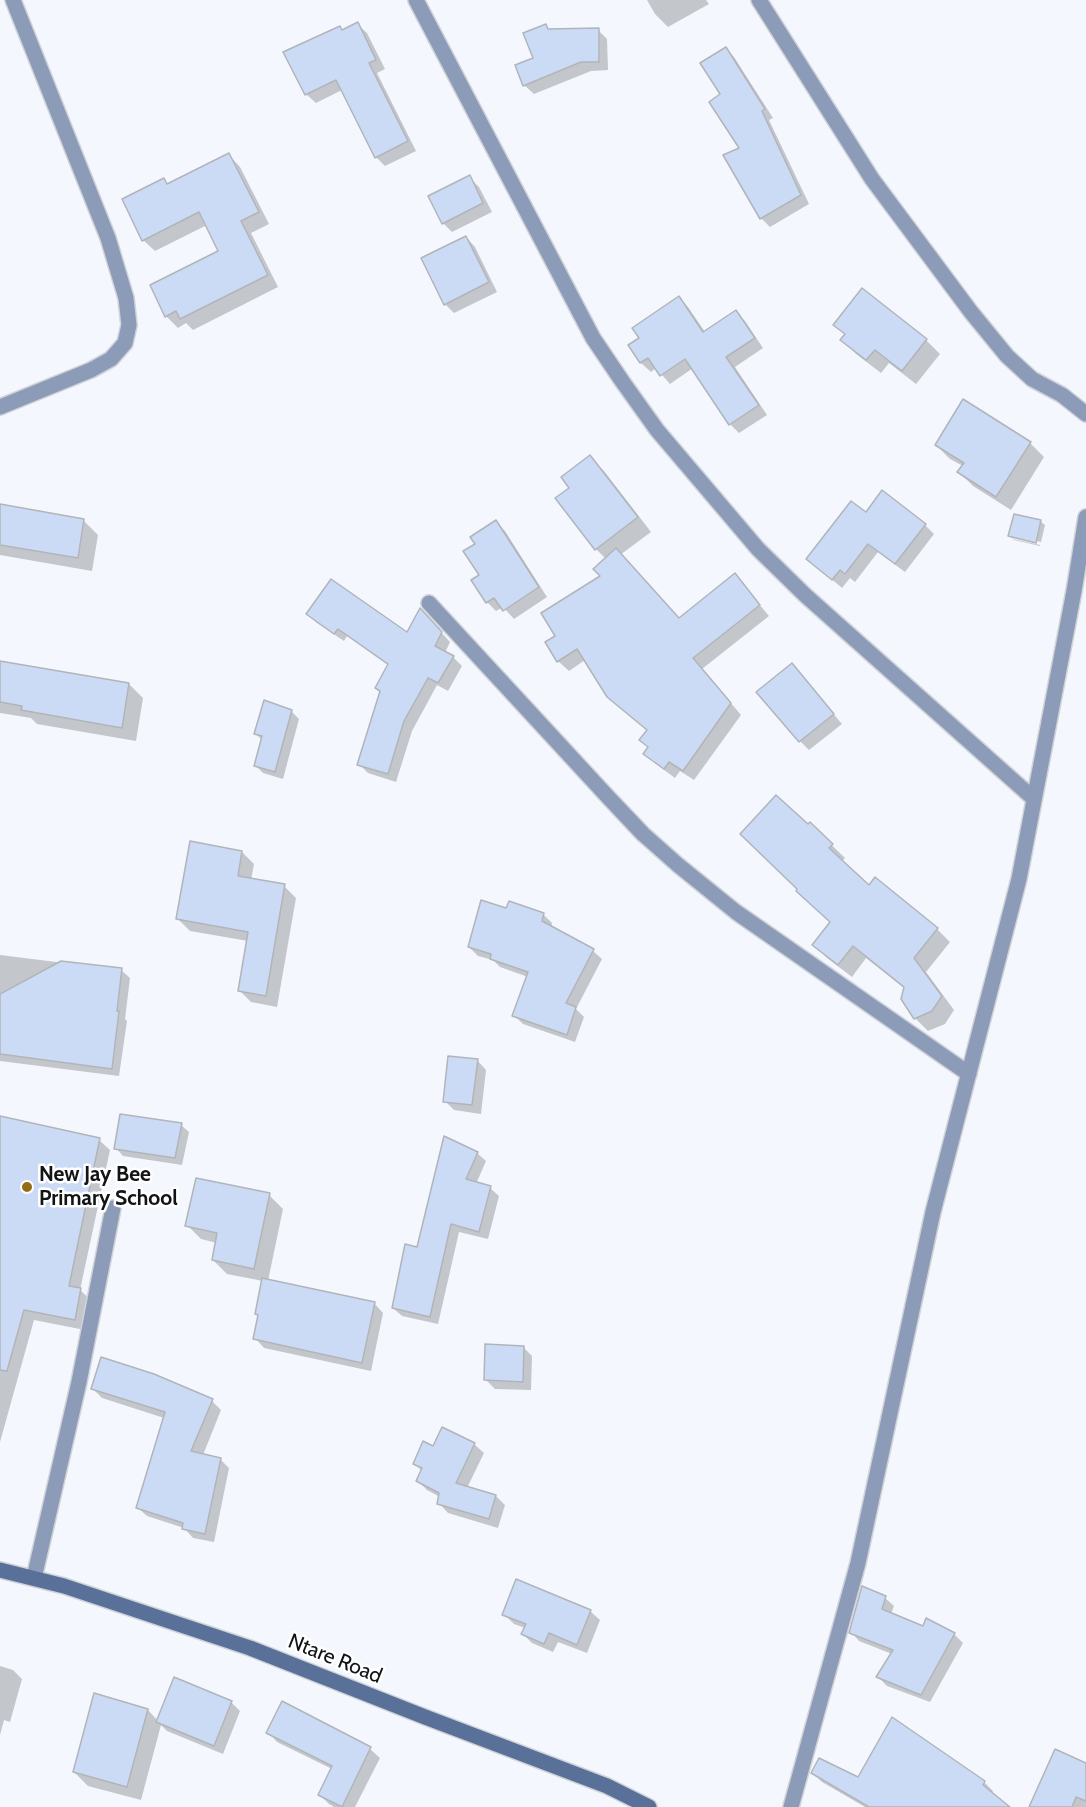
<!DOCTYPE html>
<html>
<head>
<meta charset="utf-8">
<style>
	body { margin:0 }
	canvas { display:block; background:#f4f7fd }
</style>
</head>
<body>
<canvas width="1086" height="1807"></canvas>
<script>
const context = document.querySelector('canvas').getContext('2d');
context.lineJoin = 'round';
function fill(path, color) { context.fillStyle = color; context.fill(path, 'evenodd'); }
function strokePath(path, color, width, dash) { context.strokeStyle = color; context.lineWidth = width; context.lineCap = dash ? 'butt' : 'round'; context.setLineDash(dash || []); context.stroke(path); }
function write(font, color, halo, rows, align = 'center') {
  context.font = font + ' Cabin,sans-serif'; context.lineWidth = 5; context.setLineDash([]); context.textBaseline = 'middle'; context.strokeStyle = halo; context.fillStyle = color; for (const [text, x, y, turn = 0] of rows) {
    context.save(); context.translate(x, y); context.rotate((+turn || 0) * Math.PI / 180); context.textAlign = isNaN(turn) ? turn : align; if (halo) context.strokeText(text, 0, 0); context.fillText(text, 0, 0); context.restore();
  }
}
const shadow = new Path2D(`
	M647 0H706L709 4 668 27 655 14Z
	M357 24 367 33 385 69 377 73 416 151 385 166 376 157 342 90 316 103 306 94 340 28 344 31Z
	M546 26 550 30H598L607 39 608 70 591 71 534 94 524 85Z
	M726 49 734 57 773 118 769 120 809 204 770 227 761 218 741 149 722 95Z
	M229 155 240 167 269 224 251 233 278 287 193 330 186 323 178 328 166 316 152 286 220 252 207 225 155 251 143 240 164 180 169 185Z
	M469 177 479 187 492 212 452 232 443 223Z
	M466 237 475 247 497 292 454 313 445 304Z
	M679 298 688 307 705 332 736 312 745 321 763 348 735 367 767 415 739 433 730 424 693 368 670 384 656 368 651 372 641 363 630 346 641 338Z
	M835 325 926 340 940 354 916 384 889 363 881 373 856 354 842 340 846 335Z
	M1030 443 1044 457 1011 510 973 486 959 472 963 466 950 459 936 445Z
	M590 457 604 471 651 532 620 555 680 619 735 575 769 616 702 669 741 715 694 780 680 771 675 778 656 764 645 753 649 748 648 731 608 697 585 660 569 671 558 661 557 637 602 577 606 559 596 549 571 488Z
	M0 506 84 521 98 535 92 571 0 555Z
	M866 514 925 525 934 534 905 572 878 552 855 582 850 578 842 588 808 559Z
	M1040 521 1045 525 1041 542 1013 536V539L1010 536Z
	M496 522 505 531 547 597 514 619 503 607 496 611 487 602 481 576 477 544Z
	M1013 539 1040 545V546L1014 540Z
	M308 614 407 635 430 620 450 642 445 653 453 657 462 666 448 691 437 685 412 731 396 782 368 773 359 764 381 693 377 688 389 666 347 636 344 641 317 623Z
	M0 662 129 684 143 698 136 741 37 724 31 718 0 713Z
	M792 665 842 724 809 750 800 741Z
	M291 711 299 719 283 779 263 773 255 765 262 740 256 734Z
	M810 824 845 858 842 861 869 887 937 929 950 942 926 972 954 1010 945 1024 928 1031 915 1018 905 989 866 958 852 977 827 958 814 945 831 923 808 826Z
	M242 852 254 864 251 880 284 886 296 898 277 1007 251 1002 239 990 248 941 190 931 178 919Z
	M507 910 543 914 552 923 551 928 593 951 602 959 576 1009 584 1017 575 1042 523 1024 514 1015 528 977 500 967 493 960 478 956 469 947Z
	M0 955 121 970 130 978 125 1019 127 1021 119 1076 0 1061Z
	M477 1060 486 1070 481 1114 454 1110 445 1101Z
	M0 1118 99 1140 110 1150 80 1290 91 1300 85 1330 34 1320 0 1442Z
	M181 1125 189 1132 182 1165 123 1156 116 1148Z
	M477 1153 486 1161 476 1184 490 1188 499 1196 488 1239 459 1232 438 1324 402 1316 393 1308 418 1248Z
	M269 1195 283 1209 268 1281 374 1303 383 1313 371 1371 264 1348 255 1338 259 1316 256 1314 263 1281 227 1274 213 1260 217 1243 201 1239 187 1225Z
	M523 1347 532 1356 531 1390 495 1389 486 1380Z
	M93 1389 212 1401 221 1410 203 1455 220 1459 229 1468 214 1542 193 1538 184 1528 147 1516 137 1507 164 1418 102 1398Z
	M474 1444 484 1453 467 1488 496 1496 505 1505 498 1528 448 1513 439 1503 440 1497 427 1490 418 1481 422 1471 415 1464 434 1448Z
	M885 1598 894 1606 891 1614 924 1627 954 1634 963 1643 930 1702 887 1686 878 1677 892 1654 859 1641 851 1632Z
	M590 1611 600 1620 587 1653 558 1642 553 1652 532 1643 523 1634 525 1628 514 1624 504 1614Z
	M0 1666 13 1670 22 1679 10 1722 4 1720 0 1735Z
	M95 1695 148 1710 158 1721 231 1702 240 1711 223 1754 167 1731 161 1725 141 1800 88 1786 74 1772Z
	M282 1703 370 1749 380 1758 355 1807H334L329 1804 320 1795 332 1769 277 1742 268 1732Z
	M1086 1765V1807H1030Z
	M813 1773 858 1779 984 1782 993 1791 992 1794 1008 1807H865L822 1782Z`);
const building = new Path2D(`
	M358 22 376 60 369 63 408 141 375 158 336 80 305 95 283 52 340 26 342 30Z
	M546 24 548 29 599 28V62H581L523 86 515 65 533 58 523 33Z
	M726 47 765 109 762 111 801 195 760 219 723 155 739 148 709 102 720 94 700 63Z
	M229 153 259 212 241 221 268 275 180 319 176 311 165 317 150 285 218 251 199 212 142 241 122 199 164 178 167 184Z
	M470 175 483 203 442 224 428 196Z
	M466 236 489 282 444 305 421 258Z
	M862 288 927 339 902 371 875 350 866 360 840 340 845 334 833 325Z
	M679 296 703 332 736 310 755 338 726 357 759 405 729 425 685 359 660 376 648 358 640 363 628 345 639 338 632 328Z
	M963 399 1031 442 996 497 957 472 964 463 935 445Z
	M590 455 638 517 595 550 555 498 569 488 561 477Z
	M882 490 926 524 895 564 868 544 845 574 840 570 832 580 806 559 851 501 866 512Z
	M0 504 84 519 78 558 0 545Z
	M1014 514 1041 520 1036 543 1008 536Z
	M496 520 539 587 503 611 494 598 486 603 471 580 479 575 463 551 475 544 470 537Z
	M616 548 679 618 735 573 760 605 693 658 731 703 683 771 669 762 664 769 643 754 648 747 639 740 647 730 607 697 577 649 557 662 545 642 555 636 541 613 600 576 593 569Z
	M331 579 407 632 420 608 421 609 442 632 435 646 454 656 438 683 428 678 404 721 388 774 357 765 380 691 375 688 388 664 338 629 334 634 306 614Z
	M0 661 129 683 122 728 21 710 22 706 0 702Z
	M792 663 834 714 799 742 756 692Z
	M264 700 292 710 275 772 254 766 262 736 254 734Z
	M776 795 808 824 810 822 833 844 829 848 869 885 875 877 938 928 914 958 942 996 932 1011 914 1019 901 999 904 987 853 946 838 965 812 945 830 922 796 891 797 889 740 834Z
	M190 841 242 851 238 876 285 884 266 996 238 991 248 932 176 919Z
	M481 900 506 908 509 901 544 913 542 921 594 949 566 1003 576 1007 567 1035 512 1016 528 972 490 959 491 954 468 947Z
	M61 961 122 968 117 1011H119L112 1069 0 1054V994Z
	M448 1056 478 1059 472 1105 443 1102Z
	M120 1114 182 1123 175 1158 114 1149Z
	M0 1116 100 1138 69 1286 81 1288 75 1320 24 1310 7 1371 0 1370Z
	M444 1136 478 1152 466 1179 491 1186 479 1232 451 1224 430 1317 392 1308 405 1244 417 1247Z
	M196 1178 270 1193 254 1269 212 1260 217 1233 185 1226Z
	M262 1278 375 1302 362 1363 253 1339 258 1315 255 1314Z
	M485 1344 524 1346 523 1382 484 1380Z
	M101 1357 154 1374 213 1399 191 1451 221 1458 205 1534 182 1529 183 1523 136 1508 165 1412 91 1389Z
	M442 1427 475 1443 456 1483 496 1495 489 1519 437 1504 439 1493 416 1481 422 1468 413 1464 423 1441 433 1446Z
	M516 1579 591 1610 577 1645 549 1633 544 1644 521 1634 526 1624 502 1615Z
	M862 1586 886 1596 882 1609 923 1626 926 1618 955 1633 921 1695 876 1677 893 1650 849 1633Z
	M174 1677 232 1701 214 1746 156 1722Z
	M94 1693 148 1709 127 1787 73 1772Z
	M282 1701 371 1747 342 1807 318 1795 332 1766 266 1733Z
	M892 1717 985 1781 983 1785 1010 1807H869L811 1773 819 1758 858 1777Z
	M1055 1749 1086 1763V1801L1076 1797 1072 1807H1029Z`);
const street = new Path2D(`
	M416 0 593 338 622 381 657 430 758 549 805 595 1034 799
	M759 0 872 179 971 312 1007 356 1032 379 1062 395 1086 414
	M0 407 91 370 111 359 125 343 129 325 126 298 108 238 13 0
	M429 603 608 797 643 834 678 865 736 912 969 1074
	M34 1578 79 1382 113 1208
	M791 1807 858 1563 933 1212 1019 879 1074 591 1086 517`);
const secondary = new Path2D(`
	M0 1570 64 1586 250 1648 425 1717 607 1786 649 1807`);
const markers = [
	[27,1187,6,"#966b17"]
];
const poiNames = [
	["New Jay Bee",39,1175],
	["Primary School",39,1199]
];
const streetNames = [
	["Ntare Road",335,1659,22]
];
fill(shadow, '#0003');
fill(building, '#cbdbf6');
strokePath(building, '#b1b5ba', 1.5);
strokePath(street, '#d0d3d8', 18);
strokePath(secondary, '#d0d3d8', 18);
strokePath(street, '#8c9cb8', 15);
strokePath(secondary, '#597099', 15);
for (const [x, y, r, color] of markers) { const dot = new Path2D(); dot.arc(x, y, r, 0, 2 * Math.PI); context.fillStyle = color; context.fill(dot); strokePath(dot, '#fff', 2); }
write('bold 21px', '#121315', '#fff', poiNames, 'left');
write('21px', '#121315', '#fff', streetNames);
</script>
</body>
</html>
